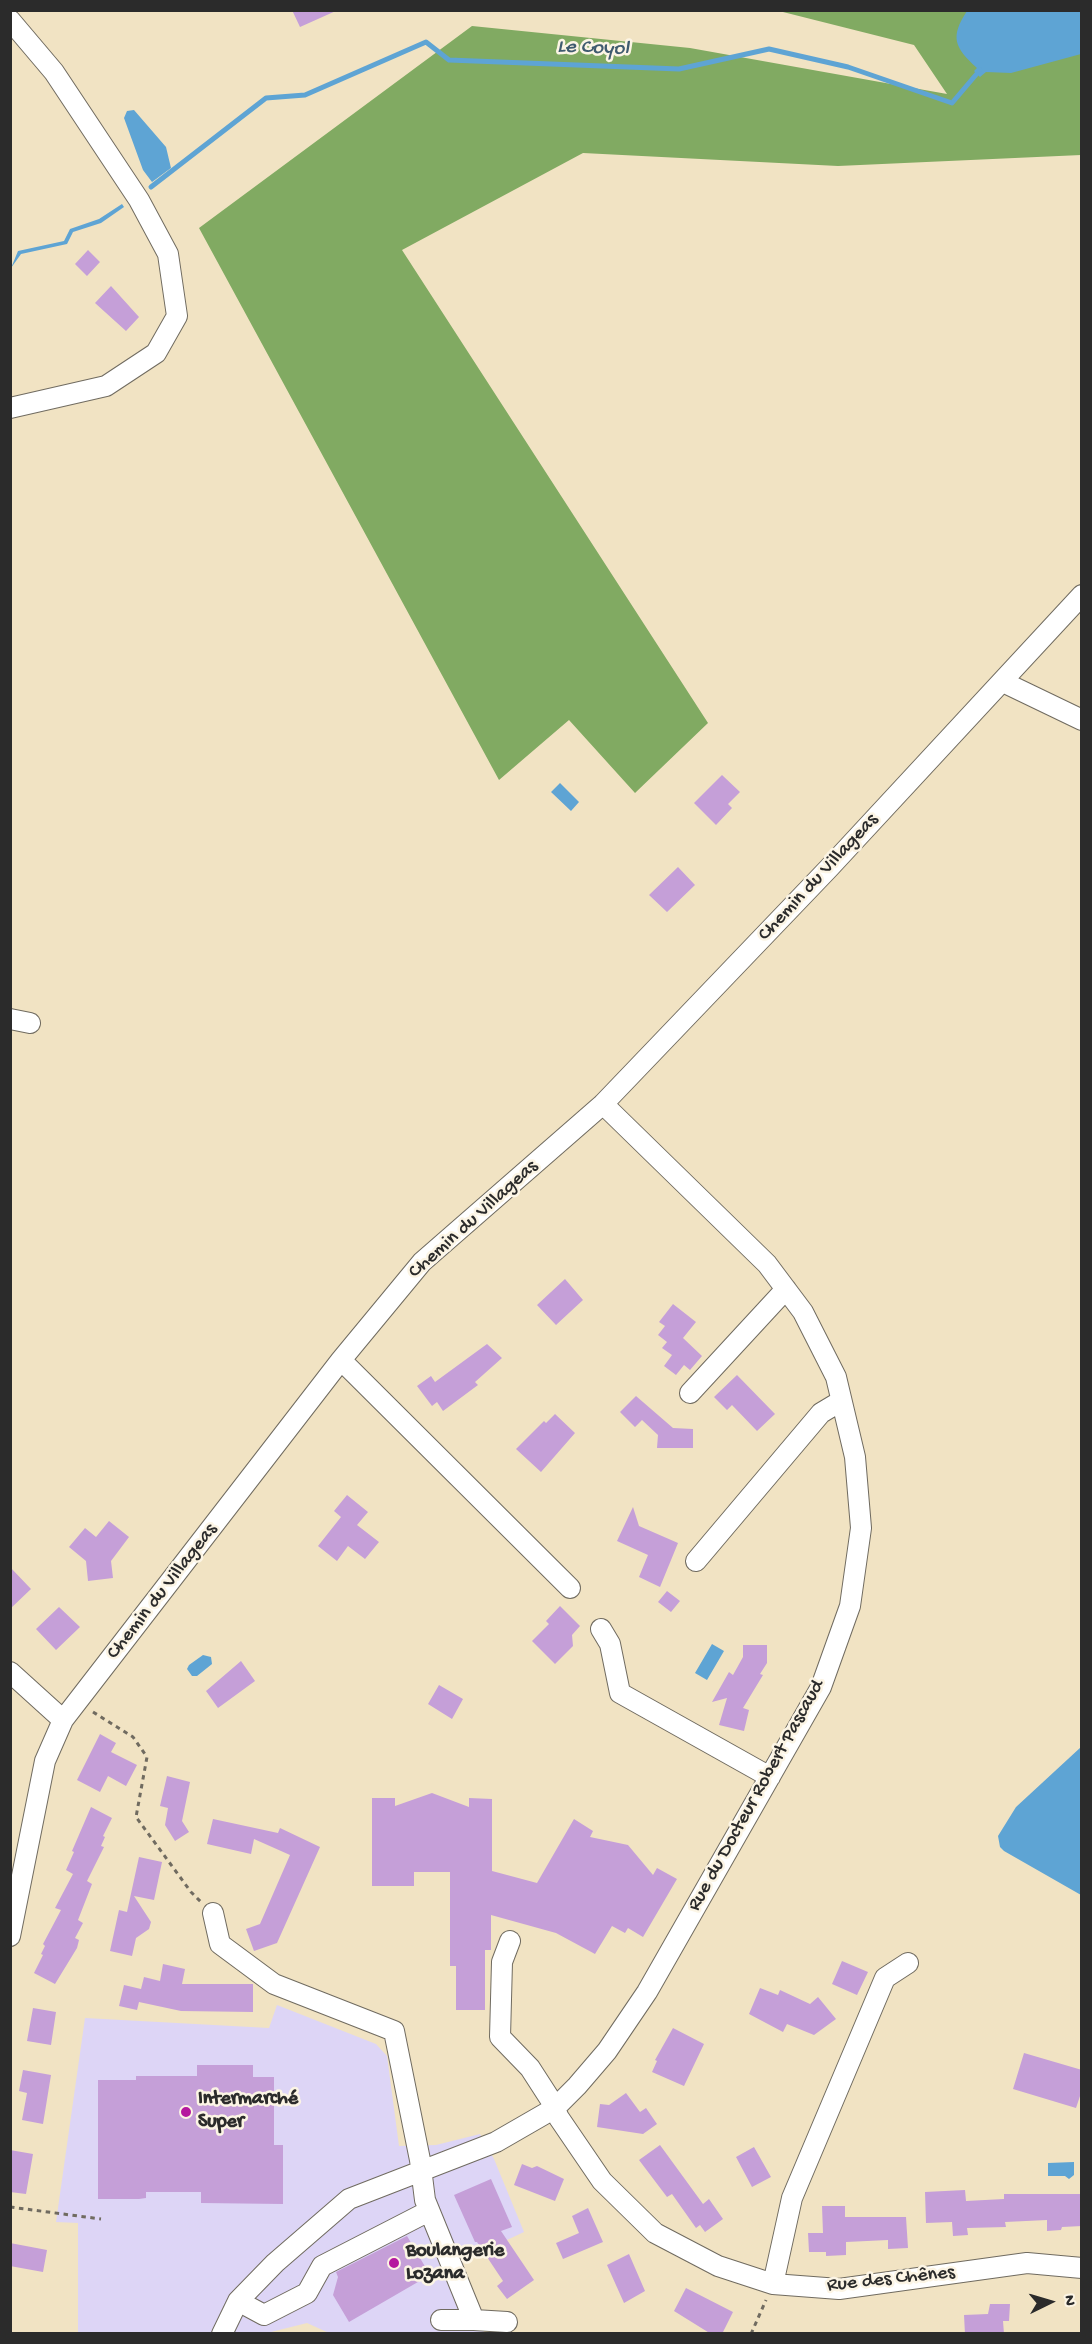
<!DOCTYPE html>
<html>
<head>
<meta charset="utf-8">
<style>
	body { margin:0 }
	#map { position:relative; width:1092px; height:2344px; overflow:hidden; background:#f1e3c3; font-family:"Gochi Hand",sans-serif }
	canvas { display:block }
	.frame { position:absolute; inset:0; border:12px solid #2b2b2b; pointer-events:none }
	.north { position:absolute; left:1020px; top:2272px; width:60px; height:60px; -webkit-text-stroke:4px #fcf5e5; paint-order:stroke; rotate:85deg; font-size:16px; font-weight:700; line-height:24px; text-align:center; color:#2b2b2b }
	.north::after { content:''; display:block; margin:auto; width:21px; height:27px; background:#2b2b2b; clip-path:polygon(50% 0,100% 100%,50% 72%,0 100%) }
</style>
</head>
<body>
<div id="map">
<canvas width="1092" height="2344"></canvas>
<div class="frame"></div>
<div class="north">N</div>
</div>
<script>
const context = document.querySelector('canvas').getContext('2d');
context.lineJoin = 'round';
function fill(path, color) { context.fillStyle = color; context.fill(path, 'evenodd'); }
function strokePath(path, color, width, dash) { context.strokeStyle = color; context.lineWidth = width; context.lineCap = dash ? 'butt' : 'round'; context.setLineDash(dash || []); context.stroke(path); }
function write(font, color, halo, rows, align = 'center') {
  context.font = font + ' "Gochi Hand",sans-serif'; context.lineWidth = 5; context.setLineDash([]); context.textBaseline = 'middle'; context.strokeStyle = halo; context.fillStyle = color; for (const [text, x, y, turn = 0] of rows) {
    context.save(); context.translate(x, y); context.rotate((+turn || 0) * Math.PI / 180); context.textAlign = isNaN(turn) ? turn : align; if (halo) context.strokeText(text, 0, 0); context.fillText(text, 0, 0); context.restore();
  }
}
const built = new Path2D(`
	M277 2005 376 2044 387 2056 399 2146 436 2145 480 2134 494 2159 524 2232 462 2261 484 2332 329 2333 307 2323 263 2334H78V2223L56 2222 85 2018 269 2028Z`);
const forest = new Path2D(`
	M779 11H1081V155L838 166 583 153 402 250 708 723 635 793 569 720 499 780 199 228 472 26 690 48 947 94 914 45Z`);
const water = new Path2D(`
	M967 11H1081V54L1011 73 986 72 980 77 974 71 977 68C954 47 950 37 967 11Z
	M134 110 166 147 171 168 152 182 143 170 124 118 127 111Z
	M122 204 124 207 101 223 73 232 67 244 21 254 11 268 18 251 64 241 70 229 99 219Z
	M560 783 579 802 571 811 551 792Z
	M712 1644 724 1651 707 1680 695 1673Z
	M203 1655 211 1657 212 1664 197 1676H192L187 1669 189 1665Z
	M1081 1747V1895L1004 1851 1000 1847 998 1836 1016 1807Z
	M1074 2162V2175L1069 2179 1065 2176H1048V2163Z`);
const stream = new Path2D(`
	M151 187 266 98 305 95 426 42 449 60 679 69 769 49 848 67 952 103 980 70`);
const building = new Path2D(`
	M292 10H338L300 27Z
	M88 250 100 262 87 276 75 264Z
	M111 286 139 317 126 331 95 303Z
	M722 775 740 792 728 804 732 808 716 825 694 803Z
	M678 867 695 885 667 912 649 895Z
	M565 1279 583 1300 556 1325 537 1305Z
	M673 1304 696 1322 683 1338 702 1356 690 1370 684 1365 676 1375 664 1366 672 1355 662 1348 667 1342 658 1335 665 1326 659 1322Z
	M487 1344 502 1358 475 1382 478 1385 443 1411 437 1402 432 1406 417 1386 431 1376 435 1382Z
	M737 1375 775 1414 757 1431 732 1405 727 1410 714 1397Z
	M636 1396 673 1428 693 1429V1448H657L658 1435 642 1420 635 1427 620 1412Z
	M555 1414 575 1433 541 1472 516 1449 544 1421 546 1423Z
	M347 1495 368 1512 357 1525 379 1542 365 1559 348 1546 337 1561 318 1546 341 1517 334 1511Z
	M633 1507 639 1526 678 1543 660 1587 639 1577 648 1555 617 1541Z
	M109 1521 129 1537 111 1561 113 1578 88 1581 86 1561 69 1547 85 1528 96 1537Z
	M10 1567 31 1589 10 1609Z
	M667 1591 680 1601 671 1612 658 1602Z
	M560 1606 580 1626 572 1635 573 1646 555 1664 532 1641 549 1624 546 1621Z
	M59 1607 80 1627 56 1650 36 1629Z
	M743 1645H767V1663L760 1674 763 1675 743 1708 749 1710 744 1731 719 1725 727 1698 712 1702 729 1672 733 1675 743 1657Z
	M241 1661 255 1681 218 1708 206 1691Z
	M439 1685 463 1699 452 1719 428 1704Z
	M100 1734 116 1743 111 1752 137 1765 126 1786 108 1776 100 1792 77 1780Z
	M167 1776 190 1782 182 1821 189 1832 175 1841 165 1825 168 1808 160 1806Z
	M432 1793 469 1807V1798L492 1799V1871L537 1883 574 1819 593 1831 590 1837 628 1845 653 1875 657 1868 677 1879 643 1937 628 1928 625 1933 612 1926 595 1954 556 1933 491 1915V1950H485V2010H456V1966H450V1872H414V1886H372V1798H395V1806Z
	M91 1807 112 1818 103 1836 105 1837 101 1846 104 1847 87 1881 92 1884 78 1920 83 1923 75 1938 79 1940 77 1948 55 1984 34 1973 43 1955 41 1954 45 1946 43 1944 61 1910 55 1908 73 1874 66 1870 74 1852 72 1851Z
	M213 1819 278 1833 280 1828 320 1847 277 1943 254 1951 246 1929 260 1924 290 1855 254 1839 251 1854 207 1844Z
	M139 1857 162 1862 154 1900 134 1896 151 1922 149 1929 136 1938 132 1956 110 1951 119 1910 127 1912Z
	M842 1961 868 1972 857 1995 832 1984Z
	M163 1964 185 1969 182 1984H253V2012L181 2011 139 2002 137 2010 119 2006 124 1985 141 1989 144 1977 160 1981Z
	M760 1988 778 1995 780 1990 810 2004 818 1997 836 2019 814 2035 787 2024 783 2032 749 2014Z
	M33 2008 56 2012 51 2045 27 2041Z
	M673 2028 704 2044 684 2086 652 2072 657 2061 655 2060Z
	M1024 2053 1082 2070V2090L1076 2108 1013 2089Z
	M197 2065H253V2077H274V2145H283V2204L201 2203V2192H146V2198L139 2199H98V2080H136V2076H197Z
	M23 2070 51 2075 43 2124 22 2120 27 2093 19 2091Z
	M626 2093 640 2112 646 2108 657 2124 643 2134 597 2127 600 2104 609 2105Z
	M660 2145 703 2204 709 2199 723 2219 705 2232 700 2225 696 2228 672 2194 667 2197 639 2160Z
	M754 2147 771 2177 752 2187 736 2157Z
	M10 2150 33 2154 26 2194 10 2192Z
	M522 2164 532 2168 537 2166 564 2179 555 2201 514 2185Z
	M491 2179 512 2227 501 2231 534 2280 507 2299 497 2286 503 2281 477 2242H475L454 2195Z
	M965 2190 966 2201 1004 2199V2194H1082V2226L1062 2227 1061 2230 1047 2231V2220L1005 2222 1006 2227 967 2228 968 2235 953 2236 952 2222 926 2223 925 2192Z
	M822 2206H845V2217H906L908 2248 888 2249V2240L846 2242V2255L826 2256V2252H809L808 2233H823Z
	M588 2208 603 2242 563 2259 556 2243 579 2233 572 2216Z
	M407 2236 430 2275 349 2322 333 2295 338 2277 336 2272Z
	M10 2243 47 2250 43 2272 10 2266Z
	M629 2254 645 2291 624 2303 607 2265Z
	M686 2288 733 2312 722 2334H711L674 2311Z
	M990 2304H1010L1009 2321H1003L1004 2334H965L964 2315 988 2314Z`);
const path = new Path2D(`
	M93 1712 133 1737 147 1757 136 1817 191 1892 201 1902
	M10 2207 101 2219
	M751 2334 766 2300`);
const minor = new Path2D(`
	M10 20 54 72 139 200 168 254 177 316 156 353 106 386 10 408
	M1003 682 1082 720
	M10 1019 30 1023
	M341 1360 570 1588
	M690 1393 786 1289
	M696 1561 821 1413 841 1401
	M601 1629 610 1644 620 1693 770 1777
	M10 1672 63 1720
	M213 1913 220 1944 274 1984 394 2031 420 2160 425 2200 474 2320 507 2322
	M10 1936 45 1761 63 1720 341 1360 422 1262 603 1104 829 868 1082 595
	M510 1941 502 1962 500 2037 530 2068 550 2099 559 2118 602 2181 655 2233 718 2266 773 2284 839 2289 1027 2263 1082 2268
	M773 2284 792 2198 885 1978 908 1963
	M238 2301 264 2315 307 2293 322 2266 429 2211
	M441 2320H474
	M222 2334 238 2301 275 2263 349 2199 496 2142 555 2108 577 2086 607 2051 647 1992 821 1687 850 1606 861 1528 855 1457 836 1377 803 1312 767 1264 603 1104`);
const markers = [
	[186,2112,6,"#b5179e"],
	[394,2263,6,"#b5179e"]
];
const streetNames = [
	["Chemin du Villageas",819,878,-47],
	["Chemin du Villageas",474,1220,-42],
	["Chemin du Villageas",163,1592,-52],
	["Rue du Docteur Robert Pascaud",757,1796,-61],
	["Rue des Chênes",891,2280,-6]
];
const poiNames = [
	["Intermarché",198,2100],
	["Super",198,2123],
	["Boulangerie",406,2252],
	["Lozana",406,2275]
];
const waterNames = [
	["Le Coyol",593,49,2]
];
fill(built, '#ddd5f6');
fill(forest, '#81aa62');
fill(water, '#5ea4d4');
strokePath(stream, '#5ea4d4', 5);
fill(building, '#c59fd8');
strokePath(minor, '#706b60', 22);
strokePath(path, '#706b60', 3, [4.5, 4.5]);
strokePath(minor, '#fff', 20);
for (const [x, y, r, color] of markers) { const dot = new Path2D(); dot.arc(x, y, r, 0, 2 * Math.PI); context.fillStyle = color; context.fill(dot); strokePath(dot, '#fcf5e5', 2); }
write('20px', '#2b2b2b', '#fcf5e5', streetNames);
write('bold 20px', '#2b2b2b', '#fcf5e5', poiNames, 'left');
write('italic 21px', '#3f5b6f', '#fcf5e5', waterNames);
</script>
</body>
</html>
